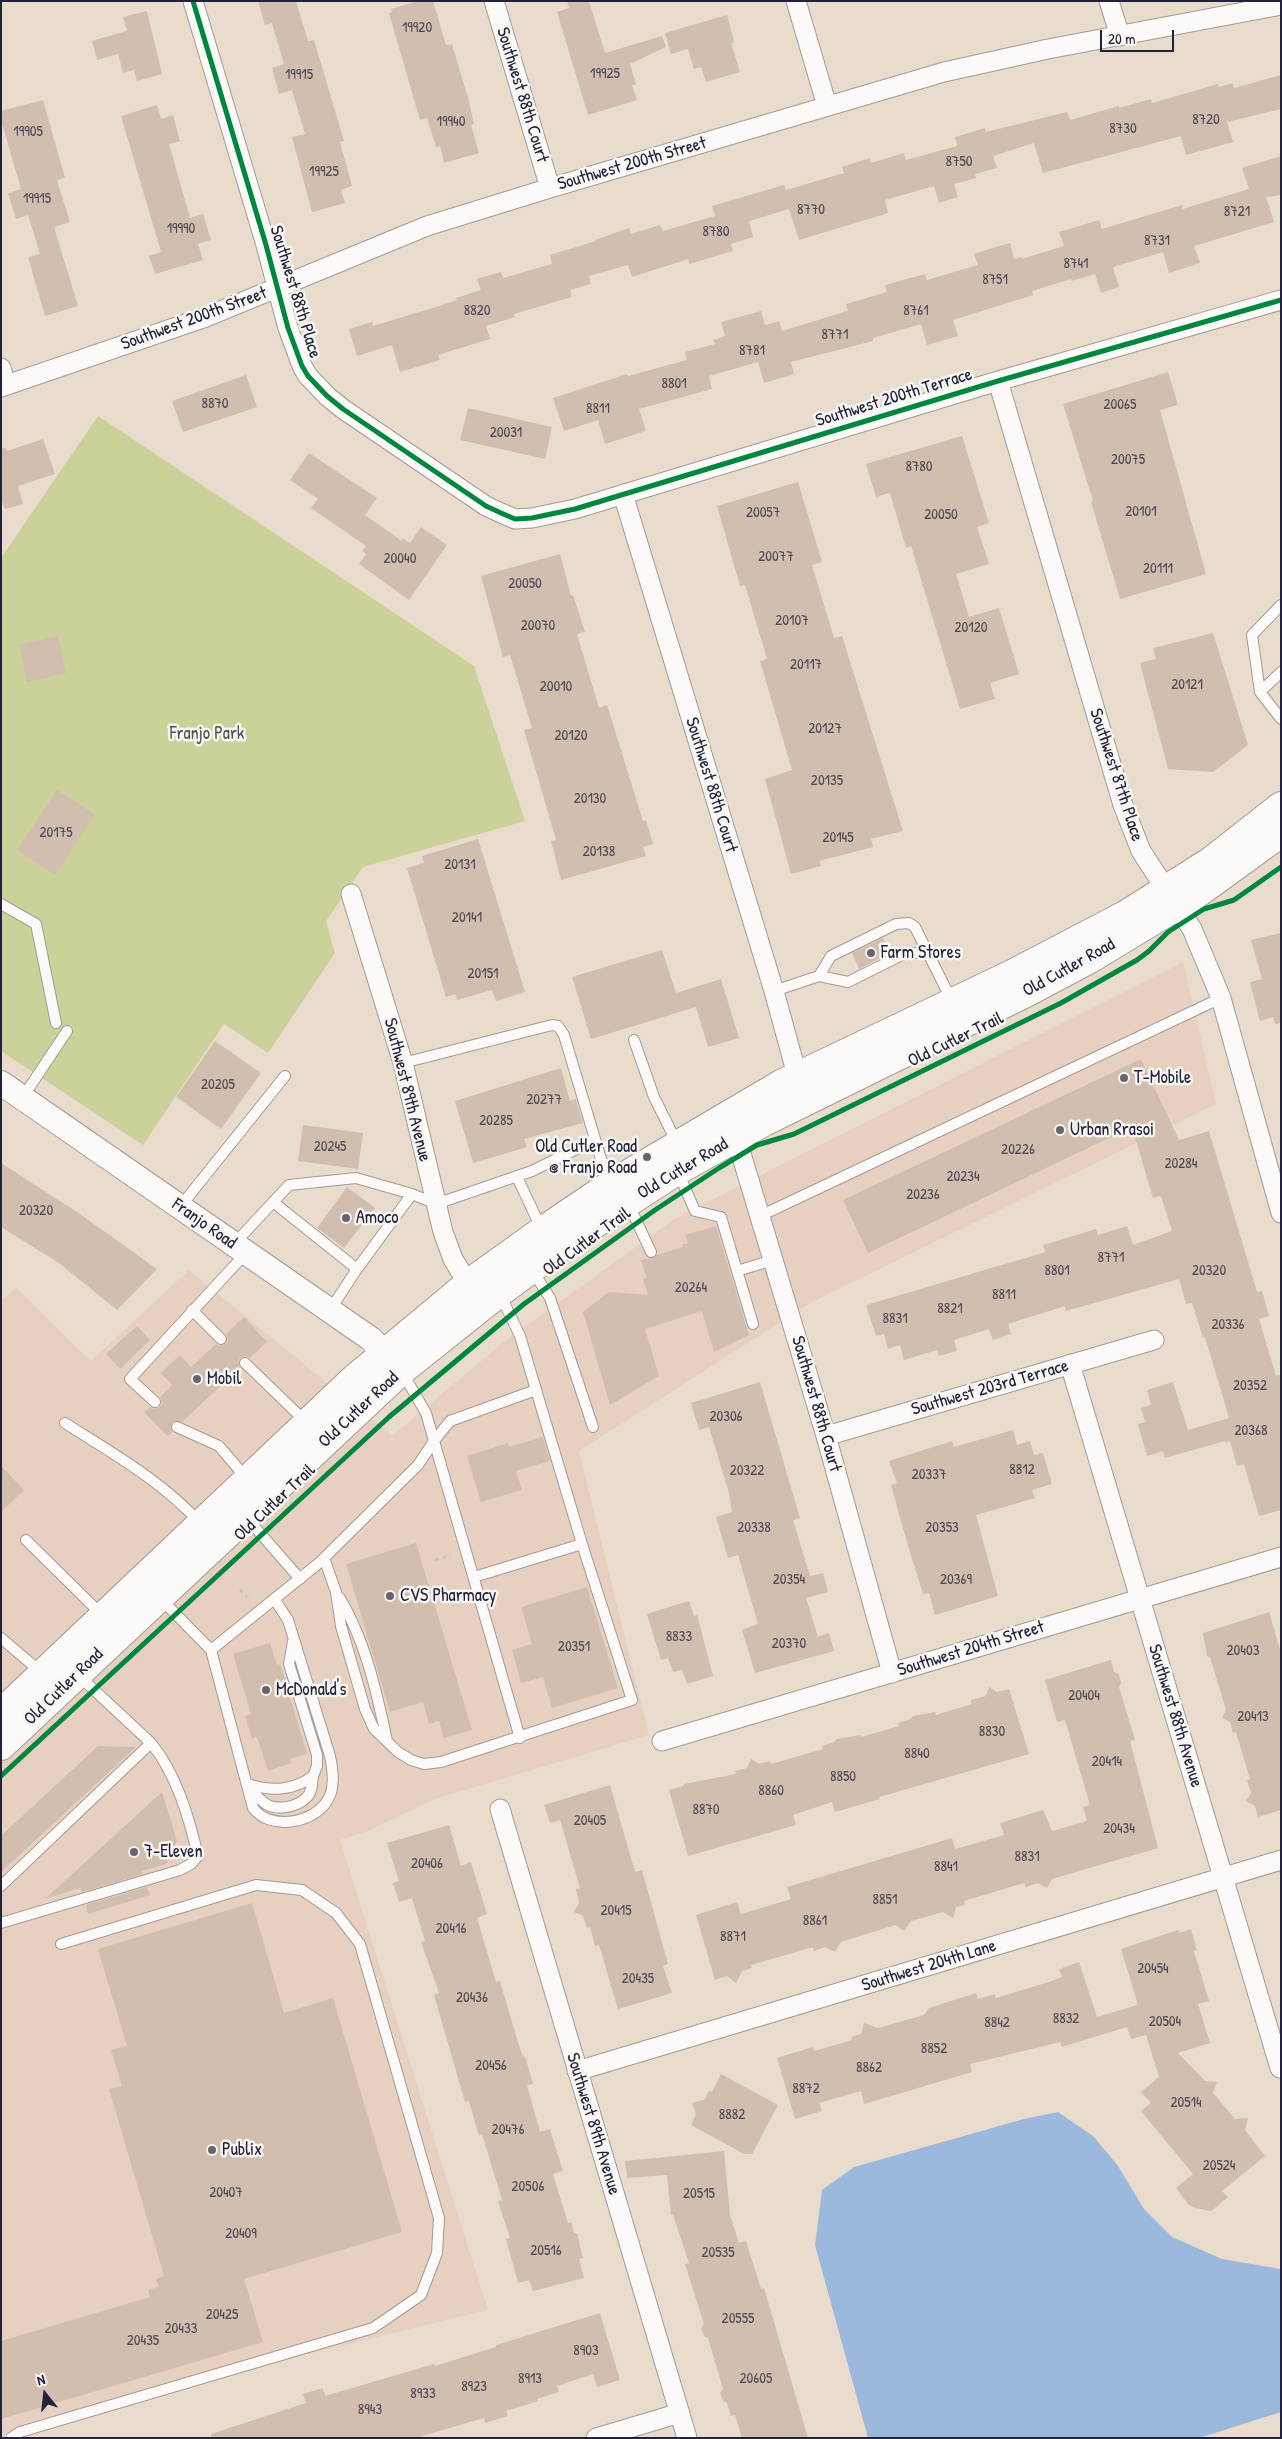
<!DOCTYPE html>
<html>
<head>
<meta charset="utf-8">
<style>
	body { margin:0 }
	#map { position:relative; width:1282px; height:2439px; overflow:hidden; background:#e9dccd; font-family:"Patrick Hand",sans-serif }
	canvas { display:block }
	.frame { position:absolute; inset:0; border:2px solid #22223b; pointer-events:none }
	.north { position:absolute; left:20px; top:2369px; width:50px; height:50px; -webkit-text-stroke:4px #f6f6f2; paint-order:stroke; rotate:344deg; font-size:14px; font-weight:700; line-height:20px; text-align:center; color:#22223b }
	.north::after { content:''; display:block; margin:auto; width:18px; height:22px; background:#22223b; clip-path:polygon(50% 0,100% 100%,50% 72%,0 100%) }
	.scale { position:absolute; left:1100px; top:30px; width:74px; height:22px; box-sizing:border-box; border:2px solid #22223b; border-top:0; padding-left:6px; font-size:15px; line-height:18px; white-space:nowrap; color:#22223b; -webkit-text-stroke:4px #f6f6f2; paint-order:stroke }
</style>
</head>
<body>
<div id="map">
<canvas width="1282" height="2439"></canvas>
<div class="frame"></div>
<div class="north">N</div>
<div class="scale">20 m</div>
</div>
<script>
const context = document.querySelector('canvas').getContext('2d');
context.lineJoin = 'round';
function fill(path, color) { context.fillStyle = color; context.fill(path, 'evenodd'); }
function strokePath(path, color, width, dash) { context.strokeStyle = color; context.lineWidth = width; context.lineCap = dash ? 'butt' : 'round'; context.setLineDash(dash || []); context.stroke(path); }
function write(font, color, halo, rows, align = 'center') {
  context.font = font + ' "Patrick Hand",sans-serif'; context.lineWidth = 5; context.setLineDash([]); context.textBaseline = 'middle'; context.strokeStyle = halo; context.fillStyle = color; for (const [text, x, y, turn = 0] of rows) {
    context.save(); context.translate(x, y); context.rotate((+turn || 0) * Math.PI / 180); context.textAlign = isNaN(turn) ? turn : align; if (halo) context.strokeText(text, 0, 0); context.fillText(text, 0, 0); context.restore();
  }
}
const built = new Path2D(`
	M1183 962 1216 1104 812 1302 579 1451 649 1735 435 1799 368 1831 340 1840 488 2310 24 2423 1 2437V1301L16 1287 91 1361 189 1270 392 1436 501 1344 676 1218Z`);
const green = new Path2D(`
	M98 416 474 666 525 821 363 867 326 921 335 953 268 1053 224 1024 143 1145 1 1051V558Z`);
const water = new Path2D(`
	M1058 2112 1093 2136 1118 2166 1144 2209 1172 2237 1222 2259 1281 2269V2412L1199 2438H868L815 2245 822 2190 854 2167 1024 2119Z`);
const building = new Path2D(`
	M258 1H296L308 41 314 40 344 141 340 142 352 186 341 190 345 203 312 212 292 137 305 134 292 90 279 94 272 68 284 64 272 23 265 25Z
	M418 1H433L446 45 452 44 468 98 474 124 471 125 479 153 444 163 440 146 436 147 427 118 420 120 389 13 392 12 391 9Z
	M567 1H589L605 53 662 36 666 47 630 64 636 84 632 85 637 100 588 115 557 12 569 8Z
	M147 11 162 74 137 81 134 70 123 73 118 54 97 60 92 41 127 31 123 17Z
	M727 15 734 42 731 43 740 72 706 82 701 67 694 69 688 49 671 54 665 33Z
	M1281 75V109L1227 122 1233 142 1186 155 1181 136 1043 173 1034 143 993 156 997 168 975 174 976 178 954 184 958 197 939 203 934 186 885 200 888 213 799 240 789 209 749 221 753 237 731 244 733 251 689 264 688 259 632 277 628 265 589 276 591 284 570 290 572 297 514 314 515 317 486 326 490 339 438 355 440 360 400 372 392 345 357 356 349 329 372 322 373 326 439 306 457 300 456 298 481 290 477 279 501 272 503 278 552 264 550 255 596 241 595 240 629 228 631 234 660 225 663 231 715 216 712 206 784 185 786 190 844 173 842 167 870 158 871 163 904 153 906 160 957 146 955 137 985 128 986 132 1067 112 1070 120 1119 106V108L1151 99 1152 103 1218 84 1219 87 1233 83 1234 88Z
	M43 100 65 178 57 180 70 222 54 227 78 306 45 316 28 257 40 254 28 215 16 219 8 193 21 189 1 120V111Z
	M157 105 161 119 173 115 180 141 169 144 190 218 203 214 211 240 198 244 203 260 155 274 149 256 161 252 121 116Z
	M1281 156V195L1266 197 1274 222 1194 246 1200 263 1169 273 1163 252 1113 267 1119 287 1101 293 1095 274 1071 281V279L1032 291 1033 295 953 320 958 336 927 345 921 324 873 338V341L791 362 794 374 764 383 758 362 709 376 712 389 639 409 646 431 605 444 598 420 564 431 553 398 627 374 628 376 687 360 685 352 715 344 713 340 725 336 721 322 761 311 765 325 779 321 782 331 848 311 846 304 887 292 885 285 925 274 927 280 978 265 974 254 992 248 1010 243 1014 259 1022 257V259L1064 246 1059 232 1099 220 1102 229 1182 205 1183 209 1249 189 1242 168Z
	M1168 372 1178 405 1160 410 1206 574 1120 599 1091 502 1093 501 1063 404Z
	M246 375 257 407 183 432 172 401Z
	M468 408 552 427 545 459 460 440Z
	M962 436 989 523 977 527 989 564 956 574 969 617 999 608 1019 674 990 683 995 699 960 709 911 546 906 548 890 493 876 497 866 464Z
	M43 439 55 474 18 486 23 504 5 509 1 499V448H6L7 451Z
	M309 453 377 498 365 515 402 541 403 538 410 543 421 527 447 545 409 600 359 564 366 554 362 551 366 546 311 508 318 499 290 480Z
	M798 482 822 562 812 565 834 638 842 636 903 831 871 839 873 847 819 861 821 866 791 874 765 779 792 770 760 661 767 659 745 585 740 586 717 506Z
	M560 554 571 596 573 595 585 632 577 634 599 708 607 705 643 821 646 820 653 844 643 847 646 856 561 880 551 841 556 840 524 730 532 728 510 655 503 657 481 576Z
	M1213 633 1248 745 1213 772 1168 769 1140 663 1156 659 1153 648Z
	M58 636 66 673 27 682 19 644Z
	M57 790 95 815 55 875 17 850Z
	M478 839 525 992 496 1001 492 990 457 1000 455 994 446 997 407 868 424 863 422 856Z
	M1281 933V1023L1275 1024 1273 1017 1260 1021 1250 982 1262 979 1251 940Z
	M883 938 890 953 859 969 852 953Z
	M662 950 676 993 721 979 739 1038 708 1047 696 1007 591 1039 572 977Z
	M215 1041 261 1073 221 1129 176 1097Z
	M1141 1059 1179 1140 1209 1131 1257 1292 1262 1291 1269 1316 1259 1319 1276 1376 1281 1375V1510L1259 1516 1244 1464 1237 1466 1230 1441 1225 1443V1441L1165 1458 1163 1451 1147 1456 1138 1424 1145 1422 1141 1408 1151 1405 1147 1390 1173 1382 1188 1430 1229 1418 1205 1337 1203 1338 1192 1303 1186 1304 1179 1279 1066 1311 1065 1306 1008 1324 1011 1334 993 1340 989 1329 954 1340 957 1351 939 1356 937 1350 904 1360 900 1345 888 1349 884 1334 876 1336 866 1305 1029 1257 1045 1252 1043 1245 1096 1229 1098 1235 1127 1226 1133 1245 1172 1231 1161 1196 1153 1198 1132 1127 868 1253 843 1200Z
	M561 1068 570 1101 576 1099 583 1123 524 1139 527 1147 473 1163 455 1101Z
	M303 1125 363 1133 358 1169 298 1161Z
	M1 1163 80 1214 157 1269 117 1310 59 1263 1 1227Z
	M347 1187 375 1208 344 1248 317 1228Z
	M716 1226 749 1335 714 1352 702 1311 645 1329 659 1376 610 1405 583 1312 609 1292 648 1295 643 1279 647 1278 641 1260 653 1258 657 1255 683 1247 682 1245 688 1243 685 1235Z
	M244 1317 267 1342 250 1358 246 1356 240 1358 238 1362 240 1368 182 1422H173L170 1427 172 1432 167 1436 144 1412 150 1407 154 1409 160 1407 162 1403 160 1397 172 1385 161 1373 180 1355 191 1367 216 1344 220 1346 225 1344 228 1340 226 1334Z
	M137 1326 150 1340 120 1369 106 1354Z
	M760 1382 800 1518 793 1520 810 1576 823 1573 828 1592 806 1598 818 1637 829 1633 834 1651 755 1673 742 1630 758 1624 738 1555 728 1558 716 1517 732 1512 729 1493 709 1427 699 1430 691 1403Z
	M1013 1430 1017 1445 1030 1441 1034 1455 1043 1453 1052 1484 1032 1490 1035 1498 976 1515 998 1596 935 1615 929 1593 923 1594 908 1546 891 1485 897 1483 889 1461 952 1441 954 1447Z
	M543 1437 550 1461 516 1471 522 1490 481 1502 467 1456 508 1443 509 1447Z
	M1 1466 24 1490 1 1512Z
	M416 1543 472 1730 444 1738 439 1721 429 1724 423 1702 390 1712 346 1564Z
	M587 1587 618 1688 552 1708 543 1677 521 1683 512 1650 532 1644 521 1607Z
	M689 1601 694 1616 697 1615 713 1676 687 1684 682 1670 673 1672 668 1658 661 1660 647 1614Z
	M1269 1612 1281 1653V1810L1258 1817 1255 1806 1246 1801 1251 1793 1247 1780 1250 1779 1236 1732 1233 1733 1230 1722 1222 1718 1226 1710 1210 1657 1207 1656 1203 1633Z
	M270 1643 277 1665 280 1664 307 1754 290 1759 291 1763 268 1771 257 1737 252 1738 245 1716 251 1714 233 1654Z
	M1111 1660 1114 1672 1119 1674 1121 1683 1119 1687 1135 1740 1130 1741 1158 1848 1052 1879 1047 1888 1038 1883 1026 1887 1024 1883 964 1901 965 1905 956 1907 953 1918 943 1912 911 1921 904 1931 895 1925 841 1942 835 1952 825 1947 814 1951 813 1947 751 1965 752 1968 742 1971 736 1983 727 1976 715 1980 696 1915 737 1902 741 1914 791 1899 787 1887 952 1838 955 1849 980 1842 1004 1835 1000 1823 1043 1810 1052 1831 1087 1821 1083 1807 1090 1805 1065 1720 1057 1722 1045 1680Z
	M989 1687 997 1692 1009 1689 1029 1754 879 1797 880 1799 835 1812 832 1802 793 1815 796 1825 688 1856 669 1790 683 1786 684 1784 736 1774 735 1771 747 1768 751 1759 759 1764 770 1761 771 1764 823 1749 822 1746 834 1742 837 1739 861 1735V1737L899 1726 898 1723 911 1719 913 1716 935 1712 936 1715 972 1704 971 1700 986 1696Z
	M98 1746 136 1747 1 1872V1836Z
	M610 1785 635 1872 642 1870 668 1964 663 1966 672 1993 618 2009 599 1945 595 1946 590 1927 587 1928 583 1916 574 1912 579 1903 576 1889 580 1888 560 1820 550 1823 544 1805Z
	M162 1792 177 1841 166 1864 142 1871 143 1874 82 1892 80 1888 45 1899Z
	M449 1825 461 1866 471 1862 487 1914 477 1918 496 1982 500 1981 519 2046 523 2057 525 2056 533 2084 527 2085 540 2132 550 2129 563 2171 553 2174 568 2223 571 2222 574 2233H577L583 2258 579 2259 584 2278 533 2291 529 2280 518 2283 506 2239 510 2238 498 2201 502 2200 482 2134 479 2136 469 2101 465 2102 434 1995 439 1993 421 1942 425 1941 412 1898 399 1902 393 1883 399 1881 387 1843Z
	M147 1887 150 1895 88 1914 86 1905Z
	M252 1903 284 2013 333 1998 402 2232 244 2279 263 2342 1 2419V2341L150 2297 148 2290 159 2287 156 2279 164 2276 109 2089 122 2086 111 2050 127 2046 98 1949Z
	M1191 1929 1197 1950 1194 1951 1209 2001 1198 2004 1210 2043 1178 2053 1205 2081 1217 2082 1213 2093 1235 2119 1248 2118 1245 2130 1265 2156 1222 2191 1228 2197 1211 2211 1195 2208 1188 2204 1176 2188 1193 2174 1141 2111 1151 2103 1141 2092 1159 2077 1146 2035 1131 2039 1127 2027 1062 2047 1060 2042 970 2064 972 2072 864 2104 861 2091 819 2103 822 2111 795 2119 777 2058 813 2047 814 2051 852 2040 851 2037 861 2034 864 2023 878 2028 924 2015 929 2008 976 1993 978 1999 995 1994 996 1998 1049 1982 1062 1977 1059 1969 1079 1962 1097 2017 1138 2005 1121 1949 1178 1930 1179 1933Z
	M721 2074 778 2105 752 2154H744L691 2125 696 2114 692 2103 704 2100 709 2091 712 2092Z
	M724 2151 730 2215 739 2243 746 2241 761 2289 764 2288 808 2438H742L735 2415 731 2416 727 2403 723 2401 720 2393 723 2389 716 2365 708 2338 704 2336 701 2328 704 2324 685 2264 689 2263 673 2215H671L667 2175 627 2178 625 2161Z
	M600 2313 620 2380 597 2387 593 2374 557 2386 559 2392 537 2399 538 2401 506 2411 508 2416 485 2423 484 2418 416 2438H212L211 2434 306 2403 303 2394 323 2388 325 2396 434 2364 435 2366 496 2347V2345Z`);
const path = new Path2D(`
	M435 1560 451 1555
	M240 1589 248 1598`);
const service = new Path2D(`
	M1281 605 1252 635 1260 692 1281 719
	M1260 692 1281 672
	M1 904 36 924 56 1023
	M819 976 831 956 896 924 909 923 915 927 952 1001
	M774 991 819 976 848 982 904 954 929 952
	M634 1040 654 1097 677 1143
	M403 1063 552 1025 558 1026 564 1035 601 1159 612 1182
	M23 1097 67 1031
	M678 1172 695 1211 721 1217 753 1324
	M517 1177 542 1230
	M273 1202 357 1269 330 1310
	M628 1203 651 1252
	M180 1207 285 1076
	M760 1216 1221 998
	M234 1244 289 1185 356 1178 412 1194 436 1204 532 1171 595 1140
	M357 1269 412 1194
	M532 1270 550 1298 593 1427
	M737 1271 773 1260
	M192 1310 221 1339
	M245 1363 307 1423
	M155 1402 130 1379 246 1253
	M65 1423C112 1453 162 1481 200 1523
	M177 1427 219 1446 247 1479
	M247 1518 300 1579
	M26 1540 102 1615
	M324 1558 336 1592 341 1626 365 1709 374 1729 398 1752 411 1760 424 1764 441 1762 632 1700 582 1544 520 1336 500 1294
	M474 1577 582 1544
	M159 1597 211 1650 253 1808C269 1829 308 1825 325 1804 336 1791 333 1771 330 1756L288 1620 275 1600
	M339 1597C365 1639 377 1693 387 1741
	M1 1638 42 1673
	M211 1650 319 1563 418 1465 434 1441 426 1413 402 1372
	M520 1738 434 1441 450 1421 536 1390
	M247 1784C270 1791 292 1792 313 1776L317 1766V1755L289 1664 293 1641
	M247 1785C253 1791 259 1800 266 1804 277 1811 297 1807 306 1798 312 1793 312 1784 313 1776
	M1 1886 151 1743 78 1675
	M1 1923 180 1870 191 1864 198 1856C189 1817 176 1773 151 1743
	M11 2438 20 2432 373 2328 421 2295 437 2253 439 2218 360 1944 336 1913 302 1890 256 1885 61 1944`);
const minor = new Path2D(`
	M193 1 266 245 288 328 302 366 308 376 327 396 343 409 486 506 501 513 515 519 532 518 575 509 998 381 1281 300
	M494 1 550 188
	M796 1 827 106
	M1109 1 1120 36
	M1 368 6 385
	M998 381 1123 805 1141 851 1192 929 1221 998 1281 1213
	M1 387 206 317 427 226 550 188 944 72 1048 49 1281 5
	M623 494 774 991 797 1075
	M351 894 403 1063 443 1232 453 1259 468 1284
	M736 1137 826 1436 892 1673
	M1070 1364 1280 2068
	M826 1436 1154 1340
	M662 1741 1281 1557
	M500 1809 687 2438
	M577 2071 1281 1860
	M596 2438 680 2413`);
const tertiary = new Path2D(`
	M1 1083 371 1339 396 1366`);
const secondary = new Path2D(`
	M1 1713 355 1378 468 1284 542 1231 613 1183 781 1084 1012 974 1125 915 1211 861 1281 806
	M1 1746 401 1371 499 1293 579 1234 677 1171 764 1122 1028 992 1090 959 1194 896 1281 833`);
const cycleway = new Path2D(`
	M193 1 266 245 288 328 302 366 308 376 327 396 343 409 486 506 501 513 515 519 532 518 575 509 998 381 1281 300
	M1 1776 389 1417 524 1304 655 1210 719 1168 757 1145 794 1134 1061 1003 1137 960 1149 951 1168 932 1204 909 1234 900 1281 867`);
const markers = [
	[871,953,5,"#68636e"],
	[1124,1078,5,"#68636e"],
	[1060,1130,5,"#68636e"],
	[647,1157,5,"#68636e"],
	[346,1218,5,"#68636e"],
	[197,1379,5,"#68636e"],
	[390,1596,5,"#68636e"],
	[266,1690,5,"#68636e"],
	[134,1852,5,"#68636e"],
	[212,2150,5,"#68636e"]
];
const numberNames = [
	["19920",417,28],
	["19925",605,74],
	["19915",299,75],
	["8720",1206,120],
	["19940",451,122],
	["8730",1123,129],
	["19905",28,132],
	["8750",959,162],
	["19925",324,172],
	["19915",37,199],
	["8770",811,210],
	["8721",1237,212],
	["19990",181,229],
	["8780",716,232],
	["8731",1157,241],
	["8741",1076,264],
	["8751",995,280],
	["8820",477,311],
	["8761",916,311],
	["8771",835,335],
	["8781",752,351],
	["8801",674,384],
	["8870",215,404],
	["20065",1120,405],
	["8811",598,409],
	["20031",506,433],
	["20075",1128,460],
	["8780",919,467],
	["20101",1141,512],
	["20057",763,513],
	["20050",941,515],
	["20077",776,557],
	["20040",400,559],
	["20111",1158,569],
	["20050",525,584],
	["20107",792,621],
	["20070",538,626],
	["20120",971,628],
	["20117",806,665],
	["20121",1187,685],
	["20010",556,687],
	["20127",825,729],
	["20120",571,736],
	["20135",827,781],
	["20130",590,799],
	["20175",56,833],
	["20145",838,838],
	["20138",599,852],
	["20131",460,865],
	["20141",467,918],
	["20151",483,974],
	["20205",218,1085],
	["20277",544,1100],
	["20285",496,1121],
	["20245",330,1147],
	["20226",1018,1150],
	["20284",1181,1164],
	["20234",963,1177],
	["20236",923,1195],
	["20320",36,1211],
	["8771",1111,1258],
	["8801",1057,1271],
	["20320",1209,1271],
	["20264",691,1288],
	["8811",1004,1295],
	["8821",950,1309],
	["8831",895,1319],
	["20336",1228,1325],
	["20352",1250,1386],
	["20306",726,1417],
	["20368",1251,1431],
	["8812",1022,1470],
	["20322",747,1471],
	["20337",929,1475],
	["20338",754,1528],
	["20353",942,1528],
	["20354",789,1580],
	["20369",956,1580],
	["8833",679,1637],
	["20370",789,1644],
	["20351",574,1647],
	["20403",1243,1651],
	["20404",1084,1696],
	["20413",1253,1717],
	["8830",992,1732],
	["8840",917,1754],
	["20414",1107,1762],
	["8850",843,1777],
	["8860",771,1791],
	["8870",706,1810],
	["20405",590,1821],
	["20434",1119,1829],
	["8831",1027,1857],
	["20406",427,1864],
	["8841",946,1867],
	["8851",885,1900],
	["20415",616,1911],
	["8861",815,1921],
	["20416",451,1929],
	["8871",733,1937],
	["20454",1153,1969],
	["20435",638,1979],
	["20436",472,1998],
	["8832",1066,2019],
	["20504",1165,2022],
	["8842",997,2023],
	["8852",934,2049],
	["20456",491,2066],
	["8862",869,2068],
	["8872",806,2089],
	["20514",1186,2103],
	["8882",732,2115],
	["20476",508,2130],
	["20524",1219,2166],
	["20506",528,2187],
	["20407",226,2193],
	["20515",699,2194],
	["20409",241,2234],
	["20516",546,2251],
	["20535",718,2253],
	["20425",222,2315],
	["20555",738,2319],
	["20433",181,2329],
	["20435",143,2341],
	["8903",586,2351],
	["8913",530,2379],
	["20605",756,2379],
	["8923",474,2387],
	["8933",423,2394],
	["8943",370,2410]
];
const streetNames = [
	["Southwest 88th Court",522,95,73],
	["Southwest 200th Street",632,164,-16],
	["Southwest 88th Place",295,292,73],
	["Southwest 200th Street",194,319,-20],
	["Southwest 200th Terrace",894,398,-17],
	["Southwest 87th Place",1116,775,72],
	["Southwest 88th Court",711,785,73],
	["Old Cutler Road",1069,968,-29],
	["Old Cutler Trail",956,1040,-26],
	["Southwest 89th Avenue",407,1090,76],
	["Old Cutler Road",683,1169,-31],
	["Franjo Road",204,1224,35],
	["Old Cutler Trail",587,1242,-36],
	["Southwest 203rd Terrace",990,1388,-16],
	["Southwest 88th Court",816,1404,74],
	["Old Cutler Road",359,1410,-43],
	["Old Cutler Trail",275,1503,-43],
	["Southwest 204th Street",971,1649,-17],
	["Old Cutler Road",64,1687,-44],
	["Southwest 88th Avenue",1175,1716,73],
	["Southwest 204th Lane",929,1966,-17],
	["Southwest 89th Avenue",593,2124,73]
];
const parkNames = [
	["Franjo Park",207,734]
];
const poiNames = [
	["Farm Stores",881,953],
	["T-Mobile",1134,1078],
	["Urban Rrasoi",1070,1130],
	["Old Cutler Road",637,1147,"right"],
	["@ Franjo Road",637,1168,"right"],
	["Amoco",356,1218],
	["Mobil",207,1379],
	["CVS Pharmacy",400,1596],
	["McDonald's",276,1690],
	["7-Eleven",144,1852],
	["Publix",222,2150]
];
fill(built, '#e7d0c0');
fill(green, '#cbd299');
fill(water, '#9bb9dd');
fill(building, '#d1beae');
strokePath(service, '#a39b95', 12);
strokePath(minor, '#a39b95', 21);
strokePath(tertiary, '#a39b95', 26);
strokePath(secondary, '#a39b95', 30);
strokePath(path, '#c9c6c4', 3, [4, 4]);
strokePath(service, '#fcfaf8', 10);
strokePath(minor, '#fcfaf8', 19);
strokePath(tertiary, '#fcfaf8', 24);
strokePath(secondary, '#fcfaf8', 28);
strokePath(cycleway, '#00873e', 5);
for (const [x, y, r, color] of markers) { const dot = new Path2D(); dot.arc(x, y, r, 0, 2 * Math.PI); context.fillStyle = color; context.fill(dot); strokePath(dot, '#f6f6f2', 2); }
write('15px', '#4e4958', null, numberNames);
write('18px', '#22223b', '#f6f6f2', streetNames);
write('18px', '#4e544a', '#f6f6f2', parkNames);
write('18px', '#22223b', '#f6f6f2', poiNames, 'left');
</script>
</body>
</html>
